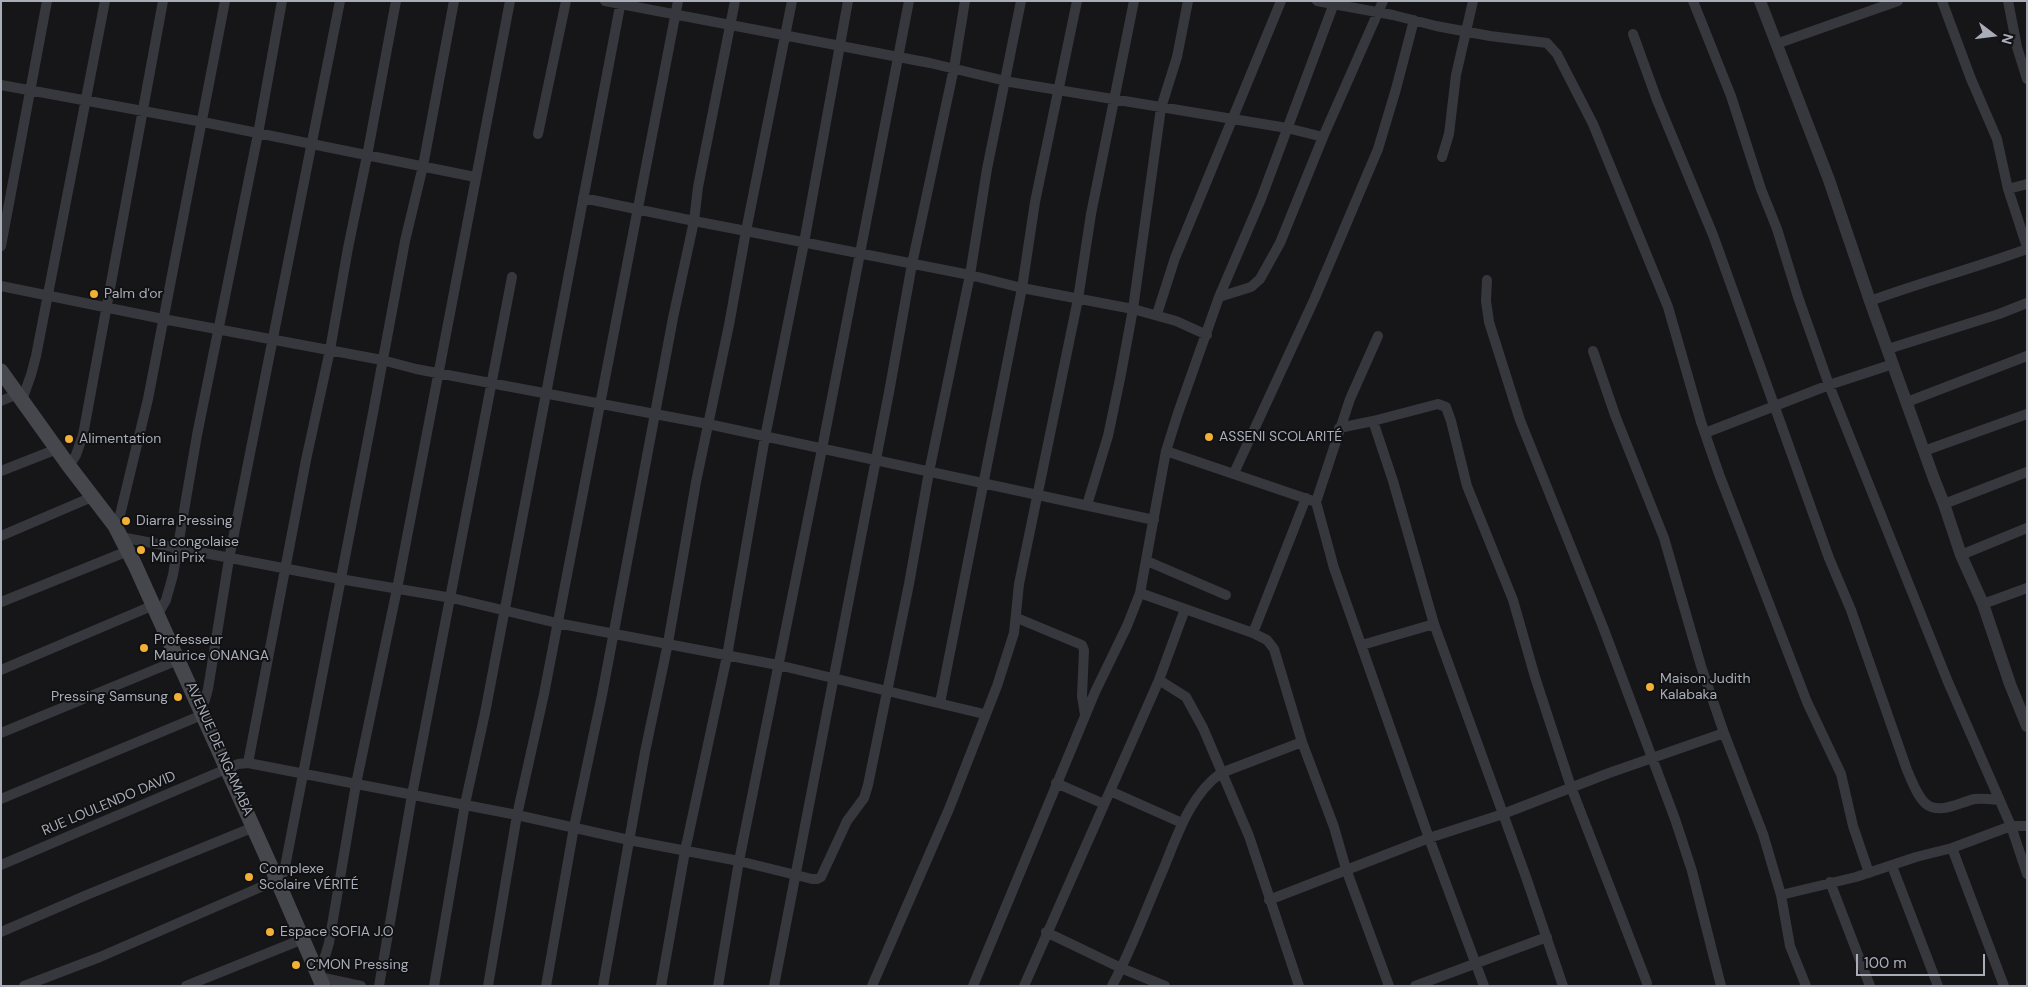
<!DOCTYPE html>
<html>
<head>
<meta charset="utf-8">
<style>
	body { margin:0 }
	#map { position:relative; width:2028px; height:987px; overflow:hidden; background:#161618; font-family:"DM Sans",sans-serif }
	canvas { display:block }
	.frame { position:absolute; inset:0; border:2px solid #a8adb8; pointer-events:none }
	.north { position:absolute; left:1968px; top:10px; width:50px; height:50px; -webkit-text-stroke:4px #111113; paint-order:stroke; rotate:105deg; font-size:14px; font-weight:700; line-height:20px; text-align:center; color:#a8adb8 }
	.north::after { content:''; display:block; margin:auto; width:18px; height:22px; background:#a8adb8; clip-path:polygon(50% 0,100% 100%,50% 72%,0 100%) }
	.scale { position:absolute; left:1856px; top:954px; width:129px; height:22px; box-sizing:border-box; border:2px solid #a8adb8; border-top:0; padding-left:6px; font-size:15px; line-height:18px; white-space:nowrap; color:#a8adb8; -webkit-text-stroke:4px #111113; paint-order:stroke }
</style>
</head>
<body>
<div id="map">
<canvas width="2028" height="987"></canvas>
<div class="frame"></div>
<div class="north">N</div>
<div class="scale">100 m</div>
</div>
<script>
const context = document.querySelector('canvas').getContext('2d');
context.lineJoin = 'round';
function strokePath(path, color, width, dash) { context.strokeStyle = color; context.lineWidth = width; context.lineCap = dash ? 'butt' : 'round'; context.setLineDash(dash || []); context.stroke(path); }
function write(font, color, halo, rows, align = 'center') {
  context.font = font + ' "DM Sans",sans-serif'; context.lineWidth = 4; context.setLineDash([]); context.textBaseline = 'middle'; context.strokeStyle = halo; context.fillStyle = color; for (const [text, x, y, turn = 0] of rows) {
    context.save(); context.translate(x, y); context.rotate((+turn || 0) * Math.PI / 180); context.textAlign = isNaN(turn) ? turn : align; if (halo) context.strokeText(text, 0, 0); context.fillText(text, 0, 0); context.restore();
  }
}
const minor = new Path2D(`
	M605 1 930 63 1010 82 1287 128 1323 137
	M792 1 746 231 970 275 1022 288 1133 309 1176 321 1207 335
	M1317 1 1393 15 1436 26 1490 36 1547 43 1557 54 1593 124 1668 307 1701 422 1719 474 1807 702 1841 774 1853 826 1869 873
	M1693 1 1731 96 1761 189 1777 229 1798 297 1829 385 1948 682 2011 826 2027 874
	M1942 1 1971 79 1997 139 2008 189 2027 247
	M2008 1 2017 47 2027 79
	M1633 34 1657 100 1713 235 1829 558 1851 610 1907 770C1912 781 1917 796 1926 804 1940 815 1960 802 1975 799 1983 798 1990 799 1998 800
	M1776 44 1898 1
	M1 85 203 122 475 177
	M538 134 566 1
	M1442 157 1449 134 1456 75 1473 1
	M2008 189 2027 184
	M1 246 47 1
	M1487 280 1486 301 1489 322 1520 420 1603 627 1675 819 1692 871 1721 986
	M1 286 163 319 382 360 416 369 708 424 1154 520
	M1219 297 1251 287 1260 279 1280 243 1323 137 1383 1
	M1870 301C1922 282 1975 268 2027 249
	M1157 314 1175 258 1281 1
	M1888 349 1999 314 2027 303
	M1593 351 1615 415 1664 538 1701 666 1724 733 1763 834 1781 895 1790 946 1806 986
	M22 400 31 375 36 356 105 1
	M1 401 18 394
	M1907 402 2027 356
	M1373 421 1438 404 1446 407 1451 421 1467 486 1513 600 1535 677 1571 787 1647 983
	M1339 428 1373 421 1393 481 1434 624 1526 877 1563 986
	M1705 433 1829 385 1893 364
	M1166 451 1316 502 1334 568 1429 838 1484 986
	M1924 451 2027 414
	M69 466 76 455 83 435 163 1
	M1 471 57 449
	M1234 473 1314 300 1378 149 1396 89 1414 20
	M1316 502 1350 399 1378 336
	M1944 504 2027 472
	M1087 505 1108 436 1120 379 1133 309 1161 108 1177 57 1188 1
	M115 526 120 515 148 399 225 1
	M1 536 92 497
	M121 537 340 579 452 598 557 623 778 665 984 714
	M1961 555 2027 528
	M1147 561 1226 595
	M1140 593 1253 633 1267 640 1274 649 1302 742 1334 827 1346 869 1389 986
	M1 602 128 551
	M1983 604 2027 588
	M158 614 166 600 173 575 197 435 258 134 282 1
	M1017 618 1082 645 1084 650 1082 696 1085 715
	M1253 633 1306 498
	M1362 645 1434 624
	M1 670 154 605
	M1159 680 1186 697 1203 728 1249 836 1299 986
	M940 703 1022 288 1035 202 1077 1
	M200 709 205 700 208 689 229 559 340 1
	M1 733 178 660
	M248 763 306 460 330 350 348 248 367 156 396 1
	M1056 783 1104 804
	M1110 791 1182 823
	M1 799 202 715
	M1952 848 2004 986
	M1 865 238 764 248 763 517 815 629 840 739 861 812 879H817L821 877 847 821 864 798 868 785 909 584 929 472 970 275 987 169 1021 1
	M1892 866 1938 986
	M1830 882 1870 986
	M1781 895 1856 877 1916 857 1952 848 2011 826H2027
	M1269 900 1429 838 1503 814 1609 773 1724 733
	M1 932 89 894 254 827
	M1046 932 1121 968 1165 986
	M317 972 323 963 329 943 356 784 397 589 510 1
	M319 977 361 986
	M24 986 100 957 277 880 284 872 373 413 405 241 423 166 454 1
	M186 986 303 939
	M379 986 412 795 512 277
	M434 986 465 804 485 713 621 1
	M488 986 517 815 544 694 678 1
	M546 986 574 827 602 695 673 318 694 221 583 198
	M603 986 645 752 668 643 696 482 729 325 746 231 694 221 698 187 735 1
	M661 986 685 851 727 656 765 437 804 243 848 1
	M718 986 739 861 822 449 909 1
	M774 986 890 387 912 264 954 68 965 1
	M872 986 949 809 997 686 1014 633 1019 584 1078 299 1091 214 1134 1
	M973 986 1095 692 1127 626 1140 593 1166 451 1178 413 1219 297 1261 199 1333 6
	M1024 986 1159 680 1185 609
	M1112 986C1132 949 1146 909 1163 870 1177 836 1190 795 1221 773L1302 742
	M1415 986 1547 937`);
const tertiary = new Path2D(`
	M1760 1 1829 180 1870 301 1934 479 1944 504 1961 555 1983 604 2010 684 2027 726`);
const secondary = new Path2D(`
	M1 371 69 466 115 526 135 565 277 880 323 986`);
const markers = [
	[94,294,5,"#f2b134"],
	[1209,437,5,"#f2b134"],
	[69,439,5,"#f2b134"],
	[126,521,5,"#f2b134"],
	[141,550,5,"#f2b134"],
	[144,648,5,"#f2b134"],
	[1650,687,5,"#f2b134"],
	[178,697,5,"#f2b134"],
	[249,877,5,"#f2b134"],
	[270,932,5,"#f2b134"],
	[296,965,5,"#f2b134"]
];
const poiNames = [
	["Palm d'or",104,294],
	["ASSENI SCOLARITÉ",1219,437],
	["Alimentation",79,439],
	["Diarra Pressing",136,521],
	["La congolaise",151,542],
	["Mini Prix",151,558],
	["Professeur",154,640],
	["Maurice ONANGA",154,656],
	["Maison Judith",1660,679],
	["Kalabaka",1660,695],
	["Pressing Samsung",168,697,"right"],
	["Complexe",259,869],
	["Scolaire VÉRITÉ",259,885],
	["Espace SOFIA J.O",280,932],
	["C'MON Pressing",306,965]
];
const streetNames = [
	["AVENUE DE NGAMABA",219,749,66],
	["RUE LOULENDO DAVID",109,804,-23]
];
strokePath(minor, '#37383d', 10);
strokePath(tertiary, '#37383d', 12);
strokePath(secondary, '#45474d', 15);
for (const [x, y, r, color] of markers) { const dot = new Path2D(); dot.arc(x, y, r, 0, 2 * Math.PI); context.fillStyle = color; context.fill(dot); strokePath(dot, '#111113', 2); }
write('14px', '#a8adb8', '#111113', poiNames, 'left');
write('14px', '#a8adb8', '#111113', streetNames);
</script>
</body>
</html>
